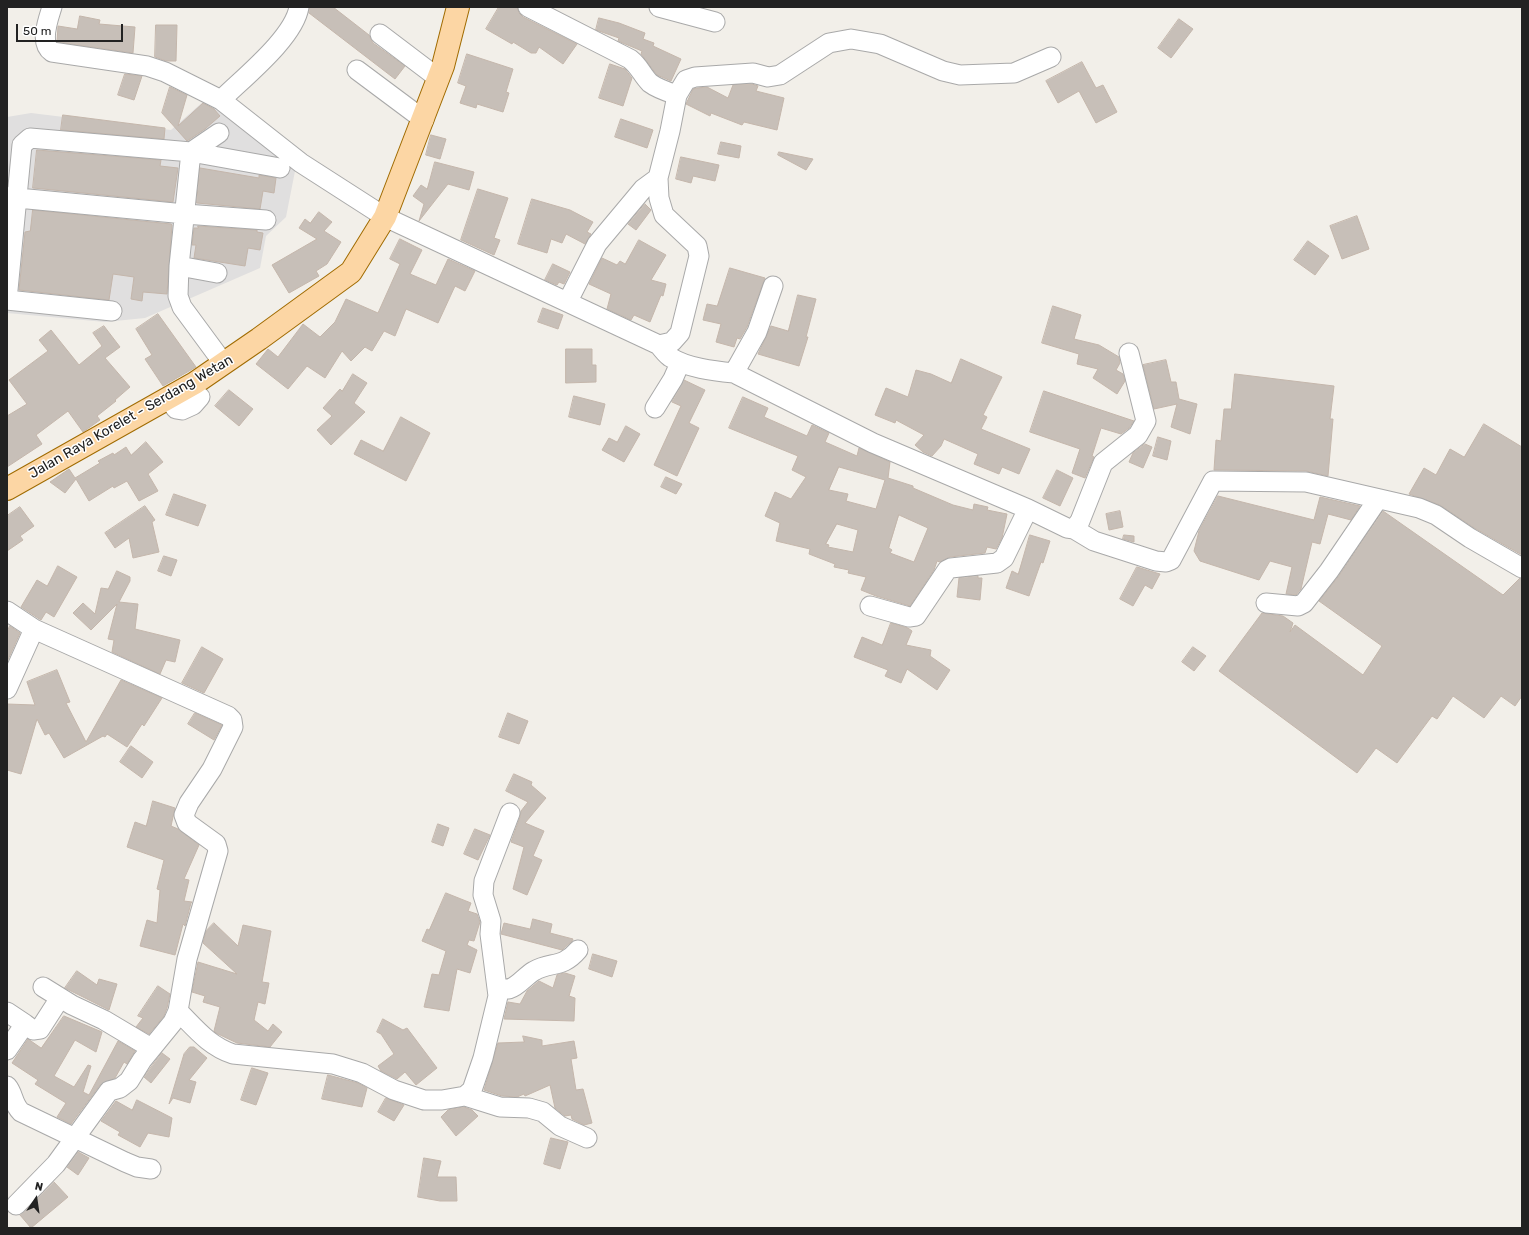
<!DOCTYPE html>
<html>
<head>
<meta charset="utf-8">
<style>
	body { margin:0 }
	#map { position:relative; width:1529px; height:1235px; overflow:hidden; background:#f2efe9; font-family:Rubik,sans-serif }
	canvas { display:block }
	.frame { position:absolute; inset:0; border:8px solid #222; pointer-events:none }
	.north { position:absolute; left:16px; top:1179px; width:40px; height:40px; -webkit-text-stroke:3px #fff; paint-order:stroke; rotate:13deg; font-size:11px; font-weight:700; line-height:16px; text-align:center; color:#222 }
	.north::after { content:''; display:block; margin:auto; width:14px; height:18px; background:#222; clip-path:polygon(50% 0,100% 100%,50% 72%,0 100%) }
	.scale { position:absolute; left:16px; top:24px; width:107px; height:18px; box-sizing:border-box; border:2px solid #222; border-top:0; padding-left:5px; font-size:12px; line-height:14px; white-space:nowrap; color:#222; -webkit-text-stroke:3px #fff; paint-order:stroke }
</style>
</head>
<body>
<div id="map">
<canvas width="1529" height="1235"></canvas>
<div class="frame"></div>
<div class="north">N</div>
<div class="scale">50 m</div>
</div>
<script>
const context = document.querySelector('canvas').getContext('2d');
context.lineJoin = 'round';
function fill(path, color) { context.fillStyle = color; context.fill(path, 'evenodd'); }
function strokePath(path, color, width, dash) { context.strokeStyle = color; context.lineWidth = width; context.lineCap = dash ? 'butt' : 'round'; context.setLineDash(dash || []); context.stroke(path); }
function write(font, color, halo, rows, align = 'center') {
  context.font = font + ' Rubik,sans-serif'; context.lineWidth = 3; context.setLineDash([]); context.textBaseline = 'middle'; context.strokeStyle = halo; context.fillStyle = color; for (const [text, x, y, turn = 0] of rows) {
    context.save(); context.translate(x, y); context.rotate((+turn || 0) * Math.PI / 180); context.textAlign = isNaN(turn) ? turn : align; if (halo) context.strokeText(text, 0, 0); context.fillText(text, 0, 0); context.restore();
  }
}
const residential = new Path2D(`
	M205 100 296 166 286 217 266 236 260 268 145 318 105 322 7 313V117L31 113 171 130Z`);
const building = new Path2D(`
	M310 7H333L369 35 373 43 405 66 395 79 309 13Z
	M499 7H517L519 13 523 17 577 44 563 64 539 47 536 53H531L513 42 512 44 486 29Z
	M80 16 100 20 99 24 135 27 133 53 57 42 58 26 77 29Z
	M599 18 619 23 645 33 643 39 654 43 653 46 681 59 671 81 657 75 641 54 642 51 618 41 619 38 596 30Z
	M1179 19 1193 29 1171 58 1158 48Z
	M156 25H177L176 61H166L155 57Z
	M467 54 513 69 506 92 509 93 503 112 477 104 476 108 460 103 466 86 458 83Z
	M1082 62 1096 88 1103 85 1117 112 1096 123 1079 91 1058 103 1046 81Z
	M610 64 625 69 632 78 623 106 599 98Z
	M125 74 142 76 134 100 118 95Z
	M752 84 758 86 756 91 784 98 777 130 744 122 742 125 711 113 710 116 686 104 693 89 697 88 707 87 728 98 733 85Z
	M170 87 187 95 178 126 203 103 214 109 220 116 205 129 187 141 162 113Z
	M63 115 165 128 164 139 61 130Z
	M621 119 653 130 647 148 615 137Z
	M431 135 446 139 440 159 426 155Z
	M721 142 741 146 739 158 718 154Z
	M37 150 161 160 160 166 178 168 173 202 33 188Z
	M779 152 813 159 806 170 778 155Z
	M681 157 719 165 715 181 693 176 691 183 676 179Z
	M435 162 474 172 469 190 448 184 419 221 424 204 413 196 421 185 427 189Z
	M200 168 259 178V175L276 178 274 193 263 191 260 209 197 203Z
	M478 189 508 198 494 238 500 240 494 255 461 240Z
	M532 199 570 210 593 222 587 232 591 234 585 244 566 234 562 243 551 239 547 253 518 244Z
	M645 204 651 210 636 230 628 224Z
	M33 210 171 224 172 225 167 294 143 292 142 301 131 299 134 277 113 274 109 300 19 290 25 232 30 231Z
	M319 212 332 222 324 231 341 242 327 264 316 271 319 276 289 293 272 265 317 239 299 228 305 219 310 223Z
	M1357 216 1369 249 1342 259 1330 226Z
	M198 226 257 230V232L263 233 260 250 248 248 245 266 194 258 196 245H192L194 228H198Z
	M400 239 422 250 410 274 436 285 448 259 475 271 465 291 455 286 438 323 406 309 395 336 384 331 372 351 365 347 351 361 342 351 325 378 307 366 288 389 256 364 268 349 278 357 303 324 320 337 335 322 346 299 378 313 400 264 390 259Z
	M639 240 666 255 651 280 666 284 663 296 661 295 650 322 634 315 631 320 607 309 611 294 589 284 602 258 617 265 620 261 625 264Z
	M1308 241 1329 256 1315 275 1294 260Z
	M553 264 570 272 564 284 559 282 557 285 545 280Z
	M730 268 765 278 747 327 740 339 737 338 734 347 716 342 721 324 703 320 707 304 717 306Z
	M798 295 816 299 806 337H808L799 366 758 354 771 326 788 331Z
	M1053 306 1081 315 1074 339 1099 345 1119 357 1120 363 1116 370 1123 374 1125 381 1117 394 1093 378 1098 369 1077 364 1079 354 1042 343Z
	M543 308 563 315 558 329 538 322Z
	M158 314 196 367 163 386 145 359 152 355 136 329Z
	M104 326 120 347 105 358 130 387 115 400 116 401 97 416 100 420 83 432 68 411 36 435 42 444 7 467V416L27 404 9 380 48 351 39 340 51 330 79 365 102 346 93 333Z
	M566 349H592V365H596V382L566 383Z
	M961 359 1002 377 983 415 987 417 981 429 1030 449 1019 474 1002 467 999 474 974 464 978 454 944 439 941 446 932 456 923 452 915 445 924 435 896 420 895 423 875 415 886 388 908 397 916 370 931 374 951 383Z
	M1166 360 1171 382H1176L1179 399 1197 404 1190 434 1171 427 1177 404 1154 409 1143 365Z
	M353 374 367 383 354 403 365 412 331 445 317 430 332 416 323 408 340 389 342 391Z
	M1235 374 1334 386 1330 419H1333L1328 476 1306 471 1214 470 1216 440 1221 441 1224 409H1231Z
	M684 380 705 390 689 423 699 428 677 476 654 465 681 406 672 402Z
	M229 390 253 409 239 426 215 406Z
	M1044 391 1134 421 1129 428 1121 434 1101 428 1092 456 1094 457 1085 478 1072 473 1080 449 1030 432Z
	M574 396 605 404 600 425 569 417Z
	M743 397 768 408 764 417 807 436 812 425 829 433 825 442 857 456 859 448 890 462 888 478 913 486V488L953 505 973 510 974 504 988 507 987 510 1007 514 1002 538 996 549 987 547 985 553 950 557 940 562 937 561 934 570 910 606 876 596 861 590 866 577 848 573 849 570 834 567 835 564 809 554 810 549 776 541 780 523 765 516 775 492 791 499 806 477 792 470 798 456 729 428ZM839 467 885 480 876 509 846 501 848 494 829 490ZM899 515 928 528 914 562 890 553 892 550 889 548ZM837 524 858 530 853 552 828 547 829 545 826 544Z
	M401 417 430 433 406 481 354 454 361 440 383 451Z
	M1484 424 1522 447V555L1476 529 1440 505 1409 494 1424 468 1436 475 1450 449 1464 457Z
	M626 426 640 434 624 462 602 450 609 438 617 442Z
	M1158 437 1171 441 1167 460 1153 456Z
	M146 442 163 462 148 474 158 491 139 501 127 481 114 488 113 486 89 501 76 479 65 493 50 482 69 469 75 478 100 463 98 461 113 453 114 455 126 447 131 455Z
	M1145 444 1152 447 1143 468 1129 462 1133 453Z
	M1057 470 1073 478 1060 506 1043 498Z
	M666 477 682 484 676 494 661 487Z
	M174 494 206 505 198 526 166 515Z
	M1218 496 1314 520 1320 497 1360 506 1351 520 1328 514 1320 544 1312 542 1301 589 1296 595 1286 594 1292 567 1270 561 1259 580 1200 561 1194 551 1199 531Z
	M145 506 155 520 152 522 159 552 133 558 129 538 115 548 105 533Z
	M20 507 34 526 20 536 23 540 7 551V516Z
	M1120 511 1123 527 1109 530 1106 514Z
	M1383 511 1503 595 1520 578 1522 579V696L1515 706 1501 696 1484 718 1453 696 1437 719 1432 716 1397 763 1376 748 1357 773 1219 671 1262 613 1283 616 1293 623 1290 632 1295 625 1363 675 1382 646 1319 601 1338 577Z
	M1030 535 1050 541 1043 563 1041 562 1029 596 1006 588 1012 571 1018 574Z
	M1124 535 1134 536V542L1123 539Z
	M164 556 177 560 171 576 158 571Z
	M58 566 77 577 54 617 46 612 41 620 21 607 37 580 47 586Z
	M1137 567 1160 574 1152 589 1145 585 1133 606 1120 599Z
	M117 571 130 577V581L119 602 138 604 135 629 180 640 175 662 166 660 160 674 112 652 114 640 108 639 117 604 91 630 73 613 83 603 95 614 101 588 108 589Z
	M978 576V578H982L980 600 957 597 959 578Z
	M891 623 908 628 912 631 906 645 931 650 930 656 950 670 937 690 907 669 901 683 885 676 888 670 854 657 862 637 882 645Z
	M10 626 20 633 7 662V632Z
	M202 647 223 659 204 693 182 683Z
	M1193 647 1206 656 1194 671 1182 662Z
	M57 670 70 702 66 703 86 742 121 680 162 698 144 726 142 724 127 747 107 734 105 737 103 736 64 758 49 733 45 735 37 719 21 774 7 770V704L35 705 27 682Z
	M195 713 222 725 214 740 188 724Z
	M508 713 528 721 519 744 499 737Z
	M131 746 153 762 142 778 120 762Z
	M514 774 532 782 531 785 546 798 525 823 544 831 533 856 542 860 527 895 513 889 524 847 511 842 520 817 521 811 528 802 506 791Z
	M153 801 175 808 171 826 178 829 199 845 184 879 189 880 184 901 192 902 191 903 185 926 183 924 175 955 140 946 147 920 157 923 160 890 157 889 164 860 127 847 135 822 146 826Z
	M438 824 449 828 443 846 432 842Z
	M475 829 490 835 478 860 464 854Z
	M446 893 471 903 468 911 477 914 480 922 474 941 469 940 467 945 477 950 470 973 457 969 449 1011 424 1007 432 974 439 975 446 951 422 941 427 929 429 930Z
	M533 919 552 924 550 933 573 939 572 941 562 950 501 934 504 923 530 929Z
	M214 923 238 946 243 925 271 931 262 982 269 983 265 1004 258 1002 254 1020 268 1031 273 1024 282 1032 270 1047 237 1043 216 1033 214 1031 220 1007 203 1002 205 996 192 992 198 962 237 974 203 943 206 931Z
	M593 954 617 961 612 977 589 969Z
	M77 971 97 985 99 979 117 984 109 1010 65 988Z
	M565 973 575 976 569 996 575 998 574 1021 504 1019 508 1002 520 1004 527 991 539 981 553 988 557 975Z
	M158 986 170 994 167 1008 164 1016 149 1034 136 1027 143 1018 138 1016Z
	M64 1016 102 1032 96 1052 75 1040 54 1076 74 1087 88 1065 91 1066 83 1092 89 1095 118 1041 135 1051 127 1064 124 1062 115 1078 100 1085 71 1124 57 1117 66 1103 35 1084 38 1080 12 1063 28 1039 41 1048Z
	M383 1019 403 1030 407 1028 437 1068 416 1085 405 1072 397 1079 381 1071 378 1066 394 1054 381 1034 377 1032Z
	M523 1036 542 1040V1046L574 1041 577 1058 571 1059 576 1090 583 1089 592 1123 584 1125 572 1119 571 1115 565 1116 555 1108 550 1085 525 1096 524 1094 517 1097 502 1096 484 1090 498 1043 524 1042Z
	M190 1047H194L207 1058 189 1080 196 1082 190 1103 173 1098 169 1104 184 1054Z
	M162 1053 170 1059 151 1083 144 1077Z
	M252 1068 268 1073 256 1105 241 1100Z
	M328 1075 358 1083 367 1088 362 1107 322 1099Z
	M386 1098 404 1105 394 1121 378 1112Z
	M137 1100 172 1118 169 1137 148 1133 140 1147 118 1135 120 1132 101 1121 116 1101 132 1110Z
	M464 1107 472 1110 478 1116 456 1136 441 1117 448 1110Z
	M551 1138 568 1142 560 1169 544 1164Z
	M78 1152 89 1158 78 1175 67 1167Z
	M424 1158 441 1161 437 1177H456L457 1201H440L418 1197Z
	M54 1182 68 1197 31 1228 20 1215Z`);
const minor = new Path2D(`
	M52 7C48 20 39 43 52 52L147 66 165 72 221 100 301 163 385 217 659 345C662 349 666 354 670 357 687 368 714 371 734 373L873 443 1028 509 1067 528 1074 529 1094 541 1156 561 1166 562 1171 560 1213 481 1306 482 1419 508 1436 515 1470 538 1522 568
	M528 7 630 59C640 67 642 75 650 83 658 89 668 92 677 95
	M659 7 715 22
	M380 34 438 78
	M357 70 424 120
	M221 100C243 78 294 38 299 7
	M219 133 191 152 179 266 178 296 182 307 224 364
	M7 197 185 214 266 220
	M179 266 217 273
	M7 300 22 145 30 138 191 152 280 168
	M7 300 112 311
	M568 301 597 244 643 189 658 178
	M659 345 672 342 680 333 699 256 697 246 664 215 659 198 658 178 670 131 677 95 686 80 695 77 753 73 768 77 780 75 829 43 851 39 880 44 943 71 960 75 1014 73 1051 57
	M734 373 757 332 773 286
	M168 398 176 409 182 410 193 405 200 397
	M655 408 673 379 680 363
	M1074 529 1080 521 1103 463 1138 435 1146 421 1129 353
	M1266 603 1298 606 1304 603 1329 571 1378 499
	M870 606 909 617 916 616 947 570 951 568 997 563 1004 558 1028 509
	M7 611 34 629 228 716 232 720 233 727 212 769 189 803 184 815 187 823 216 844 218 851 187 959 178 1011 173 1022 142 1060 129 1081 120 1088 109 1091 56 1164 16 1205
	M7 689 34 629
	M43 987 72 1005 104 1020 151 1048
	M497 987C500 988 506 989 509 989 519 986 525 976 534 971 551 961 562 969 578 950
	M178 1011C196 1029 209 1046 233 1054L333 1064 362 1073 394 1090 424 1100H442L465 1096 472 1090 483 1058 498 996 490 934 491 921 483 895 484 881 510 813
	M7 1012 25 1024 7 1050
	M25 1024 33 1030 40 1029 60 998
	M7 1086C14 1094 12 1103 21 1112L125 1162 137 1167 151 1169
	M465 1096 500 1107 529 1108 543 1112 560 1126 587 1138`);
const major = new Path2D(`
	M7 489 195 383 259 339 351 272 385 217 443 66 458 7`);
const streetNames = [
	["Jalan Raya Korelet - Serdang Wetan",131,417,-30]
];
fill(residential, '#e0dfdf');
fill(building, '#c7bfb8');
strokePath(building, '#c4b6ab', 1);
strokePath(minor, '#a9a9a9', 21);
strokePath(major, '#a06b00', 24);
strokePath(minor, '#fff', 19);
strokePath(major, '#fcd6a4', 22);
write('14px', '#222', '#fff', streetNames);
</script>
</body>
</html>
